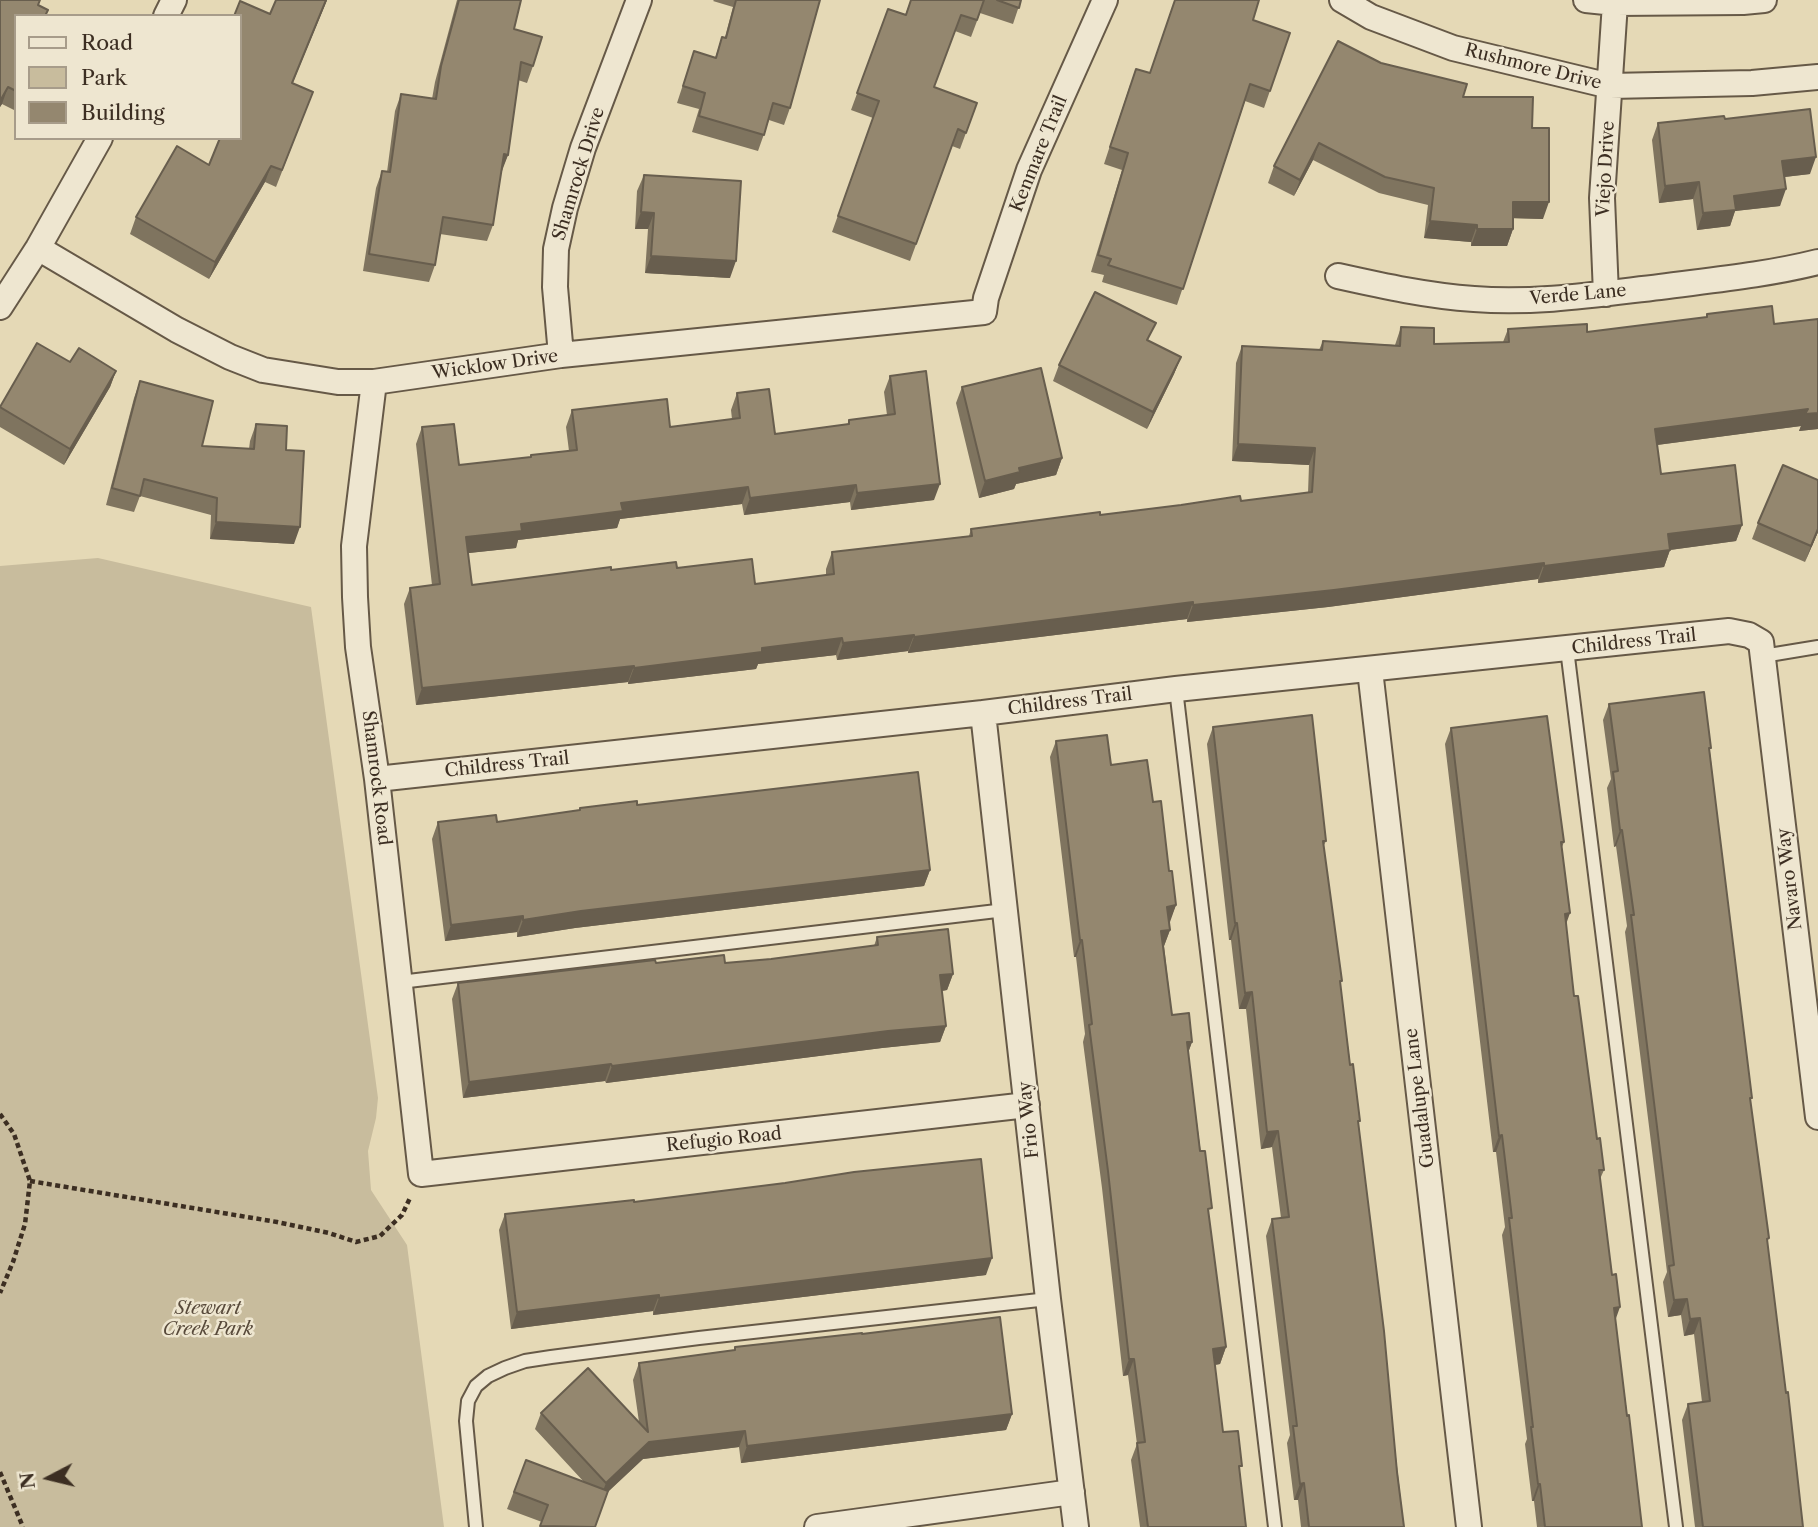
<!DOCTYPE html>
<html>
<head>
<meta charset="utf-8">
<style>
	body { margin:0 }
	#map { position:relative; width:1818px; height:1527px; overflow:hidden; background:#e5d9b6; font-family:"Libre Caslon Text",serif }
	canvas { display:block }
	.legend { position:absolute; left:14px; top:14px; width:228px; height:126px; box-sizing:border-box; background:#eee6d0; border:2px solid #a79c8a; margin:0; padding:9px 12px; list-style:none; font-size:21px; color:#3c2e22 }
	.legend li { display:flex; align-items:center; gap:14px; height:35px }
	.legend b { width:35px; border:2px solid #a79c8a }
	.north { position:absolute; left:14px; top:1443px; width:70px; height:70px; -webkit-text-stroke:5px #eee6d0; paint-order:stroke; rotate:263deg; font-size:19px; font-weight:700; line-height:28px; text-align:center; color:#3c2e22 }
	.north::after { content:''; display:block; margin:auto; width:24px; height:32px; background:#3c2e22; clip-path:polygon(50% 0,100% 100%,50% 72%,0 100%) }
</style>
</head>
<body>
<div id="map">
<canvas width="1818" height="1527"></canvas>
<ul class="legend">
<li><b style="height:9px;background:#eee6d0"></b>Road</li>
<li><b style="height:19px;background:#c8bc9d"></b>Park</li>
<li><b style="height:19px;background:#94876f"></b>Building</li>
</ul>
<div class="north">N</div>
</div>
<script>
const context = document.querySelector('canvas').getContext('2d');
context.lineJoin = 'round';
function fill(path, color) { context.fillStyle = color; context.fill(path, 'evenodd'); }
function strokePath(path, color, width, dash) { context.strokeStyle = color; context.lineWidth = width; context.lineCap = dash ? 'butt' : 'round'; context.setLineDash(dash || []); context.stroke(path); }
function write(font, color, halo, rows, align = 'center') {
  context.font = font + ' "Libre Caslon Text",serif'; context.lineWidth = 5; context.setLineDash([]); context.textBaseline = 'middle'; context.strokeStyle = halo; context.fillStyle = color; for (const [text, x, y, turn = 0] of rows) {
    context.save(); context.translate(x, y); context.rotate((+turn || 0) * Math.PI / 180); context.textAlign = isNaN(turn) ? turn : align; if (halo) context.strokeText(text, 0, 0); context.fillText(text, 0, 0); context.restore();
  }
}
const green = new Path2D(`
	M98 558 311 607 378 1098 376 1118 368 1151 371 1190 407 1245 444 1527H0V566Z`);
const path = new Path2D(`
	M0 1114 14 1134 30 1181 25 1224 13 1262 0 1293
	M30 1181 277 1222 329 1233 356 1242 380 1236 402 1215 410 1198
	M0 1472 23 1527`);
const service = new Path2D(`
	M1567 649 1676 1527
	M1763 656 1818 647
	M1176 689 1275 1527
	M400 982 1005 910
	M476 1527 466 1421 468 1401 476 1386 488 1376 505 1368 525 1361 551 1357 699 1338 1048 1299`);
const minor = new Path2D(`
	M1342 0 1371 17 1453 48 1610 86 1752 83 1818 77
	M1586 0 1615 3 1743 2 1764 0
	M166 16 174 0
	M38 248 177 330 230 357 263 370 338 382H374L561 355 984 312 986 298 1029 170 1105 0
	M1338 276C1383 286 1428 296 1474 299 1536 304 1599 294 1660 287 1713 280 1766 275 1818 262
	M1606 294 1602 198 1615 3
	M0 307 38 248 100 138
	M561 355 555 287 556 249 565 208 583 148 639 0
	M374 382 354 546 355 597 358 647 377 779 421 1174 1027 1105
	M1370 670 1469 1527
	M983 713 1048 1299 1076 1527
	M377 779 983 713 1176 689 1729 631 1749 635 1761 642 1818 1117
	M817 1527 1072 1492`);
const wall = new Path2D(`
	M0 0 16 16V111L2 104 0 107Z
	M276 0H327L292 83 313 92 276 187 265 182 209 279 130 234 136 217 209 165Z
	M457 0H521L514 29 533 66 527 83 518 80 508 155 501 171 493 225 487 241 440 234 435 265 429 282 363 271 376 188 382 171 387 172 395 111 401 94 432 99 435 82Z
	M714 0H820L790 108 784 125 769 120 758 151 692 132 699 109 677 103 694 51 715 58 722 37H725L733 7 713 1Z
	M911 0H1021L1013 24 980 13 971 37 955 31 934 87 977 103 960 149 952 146 910 261 832 232 873 118 851 110 888 9 905 15Z
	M1253 20 1290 33 1264 108 1245 101 1177 305 1102 282 1104 275 1091 272 1122 170 1104 164 1130 85 1150 73Z
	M1381 63 1532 128 1543 219 1513 218V229L1507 246H1471V242L1424 238 1428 205 1379 193 1313 160 1294 196 1268 183 1274 166Z
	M1725 119 1810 174 1784 177 1780 206 1735 211 1730 226 1697 230 1693 199 1659 203 1652 140 1658 123Z
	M644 175 730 278 645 273 648 229H635L637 191Z
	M1707 314 1774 324 1818 319V429L1799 431 1801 426 1657 445 1661 474 1742 525 1736 541 1670 550 1664 567 1538 583V579L1328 607 1187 622V619L908 653V651L837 660 836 655 758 664 756 669 628 684V682L416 705 404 604 410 588 432 585 416 444 422 427 459 465 530 457 531 455 569 451 566 427 572 410 670 427 732 419 731 410 737 393 775 434 847 425 849 420 887 415 884 392 890 376 934 500 851 510 850 502 744 515 742 504 620 519 617 528 518 540 516 548 468 553 472 585 611 570 677 568 755 584 826 575V569L832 552 969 536 971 529 1100 515 1241 501 1308 493 1309 465 1232 461 1236 363 1242 346 1319 350 1323 341 1395 345 1401 327 1434 344 1503 342 1508 329 1587 332 1706 317Z
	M1149 341 1181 357 1174 374 1147 429 1053 381 1059 365Z
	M70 362 116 371 110 387 64 465 0 427V406Z
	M140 381 202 446 249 449 250 441 256 424 286 450 294 544 210 539 211 515 140 496 134 512 106 505 134 398Z
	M962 387 1062 458 1056 475 1016 484 1014 489 979 498 956 403Z
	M1818 480V532L1805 562 1752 539 1758 523Z
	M1609 704 1710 752 1750 1103 1803 1527H1695L1682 1420 1688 1404 1702 1402 1694 1334 1684 1336 1681 1315 1668 1317 1663 1282 1667 1272 1625 932 1627 926 1616 846 1614 847 1607 788 1611 779 1603 720Z
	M1213 727 1326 841 1323 847 1358 1125 1404 1527H1301L1298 1500H1294L1287 1443 1290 1435 1266 1236 1272 1219 1281 1218 1272 1147 1261 1149 1246 1009H1239L1231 940H1229L1207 744Z
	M1451 728 1564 842 1562 847 1566 923 1574 996 1597 1139 1604 1170 1600 1179 1615 1320 1642 1527H1537L1534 1501H1532L1525 1444 1527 1439 1502 1235 1505 1227 1496 1152H1493L1445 744Z
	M1056 741 1111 765 1153 802 1169 871 1176 905 1169 922 1170 930 1164 946 1172 1015 1192 1042 1188 1053 1226 1347 1220 1364 1215 1365 1223 1432 1240 1473 1246 1527H1140L1131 1460 1137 1444 1128 1375 1123 1376 1102 1188 1083 1042 1085 1034 1076 957H1074L1050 757Z
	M637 805 930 870 924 886 575 928 517 937V932L445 941 432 839 438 822H497L579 810 580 808Z
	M877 937 953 974 947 990 942 991 946 1026 940 1042 882 1048 606 1083 605 1081 463 1098 452 999 458 983 656 963H725L771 959 874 946Z
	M634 1202 986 1275 653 1315V1311L511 1329 499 1230 505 1214Z
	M862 1334 1012 1414 1006 1430 741 1463 739 1447 643 1459 608 1492 595 1527H540L542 1522 507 1509 526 1460 584 1482 535 1429 541 1413 639 1422 633 1380 639 1363 734 1351 735 1347Z`);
const shadedWall = new Path2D(`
	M326 0H327L286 99 292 83Z
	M8 87 2 104 0 107V101Z
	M1319 143 1313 160 1294 196 1300 180Z
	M504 154 508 155 502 171H498Z
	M1816 157 1810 174 1776 178 1782 161Z
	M271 166 265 182 209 279 215 262Z
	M1699 182 1693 199 1659 203 1665 186Z
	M1786 189 1780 206 1735 211 1730 226 1697 230 1703 213 1734 196Z
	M1513 202H1549L1543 219 1507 218Z
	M641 212 654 213 648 229H635Z
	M1430 221 1477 225 1471 242 1424 238Z
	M1477 229H1513L1507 246H1471Z
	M651 256 736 261 730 278 645 273Z
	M1181 357 1174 374 1147 429 1153 412Z
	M116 371 110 387 64 465 70 449Z
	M1808 409 1818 413V429L1799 431 1801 426 1649 446 1655 429Z
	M1238 444 1315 448 1309 465 1232 461Z
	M1062 458 1056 475 1016 484 1014 489 979 498 985 481 1019 468Z
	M940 484 934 500 851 510 857 493Z
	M856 485 850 502 744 515 750 498Z
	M748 487 742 504 620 519 617 528 518 540 516 548 460 554 466 537 521 524 621 503Z
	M216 522 300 527 294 544 210 539Z
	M1742 525 1736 541 1662 551 1668 534Z
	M1818 529V532L1805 562 1811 546Z
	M1670 550 1664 567 1538 583 1544 566Z
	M1544 563 1538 579 1328 607 1187 622 1193 605Z
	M1193 602 1187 619 908 653 914 637Z
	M914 635 908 651 837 660 843 643Z
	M842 638 836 655 758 664 756 669 628 684 634 668 762 648Z
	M634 666 628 682 416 705 422 688Z
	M1620 830H1622L1616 846 1614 847Z
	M930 870 924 886 575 928 517 937 523 920 581 911Z
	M1176 905 1170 922 1161 923 1167 907Z
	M1570 913 1564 930 1565 914Z
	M523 916 517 932 445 941 451 925Z
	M1235 923H1237L1231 940H1229Z
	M1170 930 1164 946 1161 931Z
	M1080 940H1082L1076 957H1074Z
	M953 974 947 990 934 992 940 975Z
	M1252 992 1246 1009H1239L1245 993Z
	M946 1026 940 1042 882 1048 606 1083 612 1066 888 1031Z
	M1187 1042H1192L1186 1058Z
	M611 1064 605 1081 463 1098 469 1082Z
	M1278 1131 1272 1147 1261 1149 1267 1132Z
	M1502 1135 1496 1152H1493L1499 1136Z
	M992 1258 986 1275 653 1315 659 1298Z
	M659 1295 653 1311 511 1329 517 1312Z
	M1687 1299 1681 1315 1668 1317 1674 1300Z
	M1620 1307 1614 1324V1308Z
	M1700 1318 1694 1334 1684 1336 1690 1319Z
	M1226 1347 1220 1364 1207 1366 1213 1349Z
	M1129 1359H1134L1128 1375 1123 1376Z
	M1012 1414 1006 1430 741 1463 747 1446Z
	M745 1431 739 1447 643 1459 600 1499 606 1483 649 1442Z
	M1304 1483 1298 1500H1294L1300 1484Z
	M1538 1484H1540L1534 1501H1532Z`);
const building = new Path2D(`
	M0 0H40L38 5 48 10 45 16H16V91L8 87 0 101Z
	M276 0H326L292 83 313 92 282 170 271 166 215 262 136 217 177 146 209 165 220 138H240V16H234L240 1 270 14Z
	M459 0H521L514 29 542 37 533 66 521 62 508 155 504 154 493 225 443 217 435 265 369 254 382 171 390 172 401 94 436 99 441 66Z
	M736 0H820L790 108 773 103 764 135 699 116 705 93 683 86 694 51 716 58 722 37 726 38Z
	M911 0H984L977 20 961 15 934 87 977 103 966 133 958 129 916 244 838 216 879 101 857 93 888 9 906 15Z
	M997 0H1021L1019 8Z
	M1175 0H1259L1253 20 1290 33 1270 91 1250 84 1183 289 1108 265 1111 259 1098 255 1128 153 1110 147 1136 69 1150 73Z
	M1338 41 1381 63 1467 84 1463 97H1533L1532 128H1549V202H1513V229H1477V225L1430 221 1434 188 1385 177 1319 143 1300 180 1274 166Z
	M1810 109 1816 157 1782 161 1786 189 1734 196 1736 210 1703 213 1699 182 1665 186 1658 123 1724 116 1725 119Z
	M644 175 741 181 736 261 651 256 654 213 641 212Z
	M1095 292 1156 323 1147 340 1181 357 1153 412 1059 365Z
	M1772 306 1774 324 1818 319V413L1805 414 1808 409 1655 429 1661 474 1735 465 1742 525 1668 534 1670 550 1544 566V563L1334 590 1193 605V602L914 637V635L843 643 842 638 762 648V652L634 668V666L422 688 410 588 440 584 422 427 454 424 459 465 531 457V455L577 450 572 410 667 399 670 427 740 418 737 393 769 389 775 434 849 424V420L895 414 890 376 926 371 940 484 857 493 856 485 750 498 748 487 621 503 623 511 521 524 522 531 466 537 472 585 611 567V570L676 562 677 568 752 559 755 584 834 574 832 552 972 536 971 529 1100 512V515L1181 505 1240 496 1241 501 1312 492 1315 448 1238 444 1242 346 1322 350 1323 341 1400 346 1401 327 1434 328V344L1509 342 1508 329 1587 324V332L1707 317V314Z
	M37 343 70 362 79 348 116 371 70 449 0 407Z
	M1041 368 1062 458 1019 468 1020 472 985 481 962 387Z
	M140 381 213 401 202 446 254 449 256 424 287 426 286 450 304 451 300 527 216 522 217 498 144 479 140 496 112 488Z
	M1783 465 1818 480V529L1811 546 1758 523Z
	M1704 692 1711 748H1709L1752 1098H1750L1769 1238 1767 1239 1786 1393 1788 1392 1803 1527H1703L1688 1404 1710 1401 1700 1318 1690 1319 1687 1299 1674 1300 1669 1266 1674 1265 1631 915H1634L1622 830H1620L1613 772 1618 771 1609 704Z
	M1312 715 1326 841H1323L1342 981H1340L1350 1065 1353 1064 1360 1121H1358L1384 1331 1397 1472 1404 1527H1309L1304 1483 1300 1484 1293 1426H1297L1272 1219 1289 1217 1278 1131 1267 1132 1252 992 1245 993 1237 923H1235L1213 727Z
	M1547 716 1564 842H1561L1570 913 1565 914 1574 996H1578L1597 1139 1600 1138 1604 1170H1599L1612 1275 1616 1274 1620 1307 1614 1308 1627 1416 1629 1415 1642 1527H1545L1540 1484H1538L1531 1427H1533L1509 1218H1512L1502 1135 1499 1136 1451 728Z
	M1107 735 1111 765 1147 760 1153 802 1161 801 1169 871H1172L1176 905 1167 907 1170 930 1161 931 1172 1015 1189 1013 1192 1042H1187L1200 1151H1205L1212 1208 1208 1209 1226 1347 1213 1349 1223 1432 1238 1431 1242 1466H1239L1246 1527H1148L1137 1443 1145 1442 1134 1359H1129L1108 1171 1089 1025 1092 1024 1082 940H1080L1056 741Z
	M918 772 930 870 581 911 523 920V916L451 925 438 822 496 815 497 822 580 810V808L637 801V805Z
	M948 929 953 974 940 975 946 1026 888 1031 612 1066 611 1064 469 1082 458 983 655 960 656 963 724 955 725 963 771 959 878 945 877 937Z
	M981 1159 992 1258 659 1298V1295L517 1312 505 1214 634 1200V1202L785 1183 854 1172Z
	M1000 1317 1012 1414 747 1446 745 1431 649 1442 606 1483 541 1413 588 1368 648 1432 639 1363 735 1350V1347L862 1333V1334Z
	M526 1460 608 1491 595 1527 540 1526 548 1505 514 1492Z`);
const streetNames = [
	["Rushmore Drive",1533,67,14],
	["Kenmare Trail",1039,154,-68],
	["Viejo Drive",1606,169,-87],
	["Shamrock Drive",579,174,-73],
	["Verde Lane",1578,295,-5],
	["Wicklow Drive",495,365,-8],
	["Childress Trail",1634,642,-6],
	["Childress Trail",1070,702,-7],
	["Childress Trail",507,765,-6],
	["Shamrock Road",376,778,83],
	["Navaro Way",1790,879,-97],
	["Guadalupe Lane",1420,1098,-97],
	["Frio Way",1029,1120,-96],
	["Refugio Road",724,1140,-6]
];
const parkNames = [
	["Stewart",208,1309],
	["Creek Park",208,1330]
];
fill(green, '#c8bc9d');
strokePath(service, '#665947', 16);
strokePath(minor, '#665947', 28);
strokePath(path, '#3c2e22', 4.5, [5, 3.5]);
strokePath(service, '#eee6d0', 12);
strokePath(minor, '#eee6d0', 24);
fill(wall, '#7f745f');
fill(shadedWall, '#685e4e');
fill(building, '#94876f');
strokePath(building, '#685e4e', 2);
write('18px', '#3c2e22', '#eee6d0', streetNames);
write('italic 18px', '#584a3b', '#eee6d0', parkNames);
</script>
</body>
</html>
